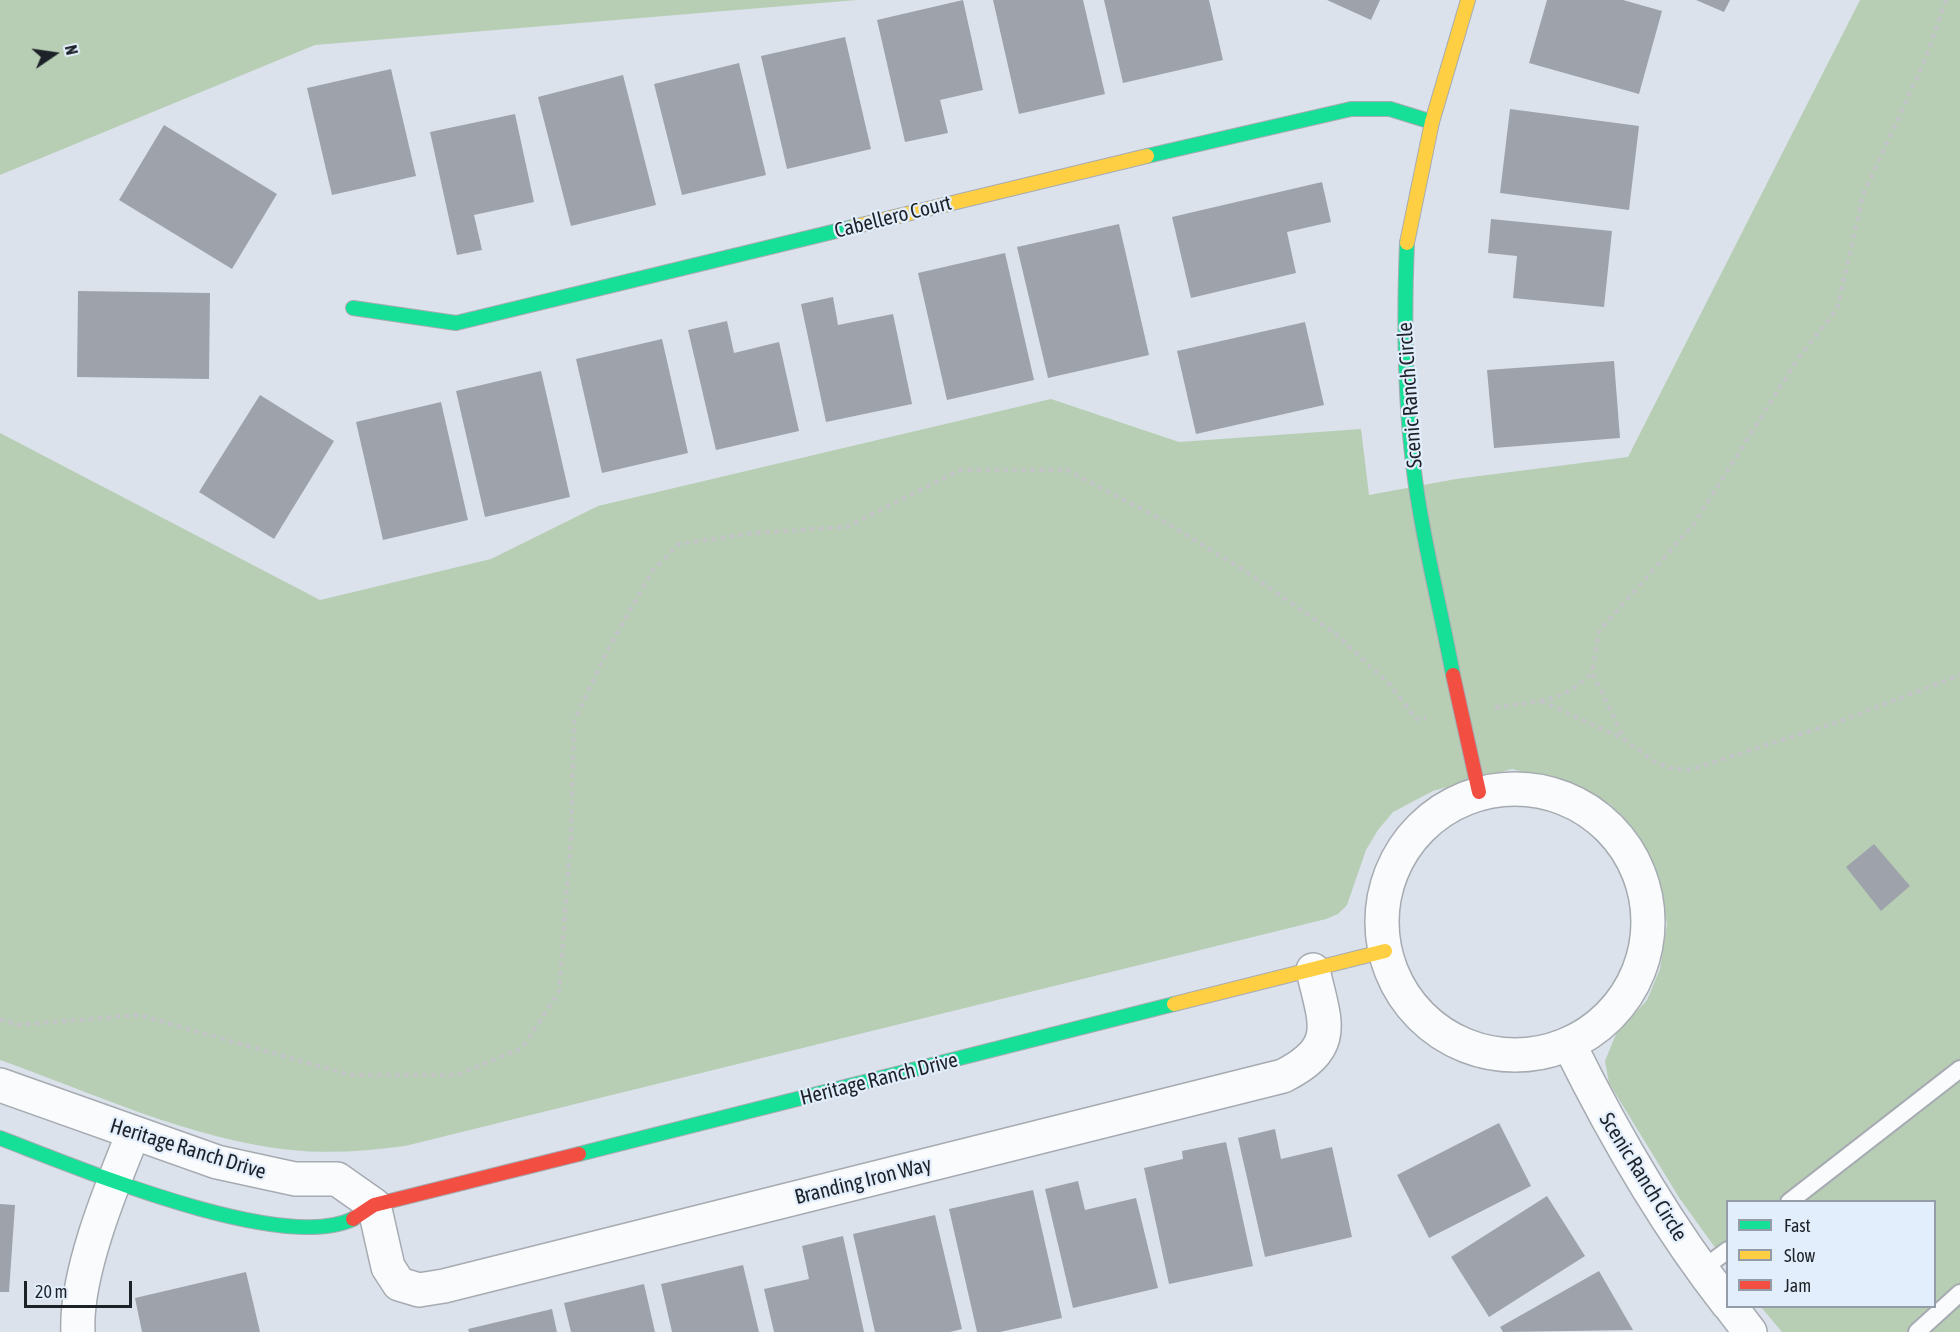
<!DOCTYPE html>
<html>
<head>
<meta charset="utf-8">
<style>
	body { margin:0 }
	#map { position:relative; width:1960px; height:1332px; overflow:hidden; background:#dbe2eb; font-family:"Asap Condensed",sans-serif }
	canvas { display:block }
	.legend { position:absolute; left:1726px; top:1200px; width:210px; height:108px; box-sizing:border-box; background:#e3eefc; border:2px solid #949ca7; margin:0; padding:8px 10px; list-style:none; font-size:18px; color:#1d2228 }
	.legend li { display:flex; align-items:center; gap:12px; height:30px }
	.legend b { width:30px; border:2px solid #949ca7 }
	.north { position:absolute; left:24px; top:24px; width:60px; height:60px; -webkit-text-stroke:4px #e3eefc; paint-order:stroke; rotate:77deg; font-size:16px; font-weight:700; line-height:24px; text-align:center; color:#1d2228 }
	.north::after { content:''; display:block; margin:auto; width:21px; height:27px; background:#1d2228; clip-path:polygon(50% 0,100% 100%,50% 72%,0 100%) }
	.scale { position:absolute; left:24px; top:1281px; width:108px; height:27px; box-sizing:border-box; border:3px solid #1d2228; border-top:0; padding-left:8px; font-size:18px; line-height:21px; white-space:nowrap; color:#1d2228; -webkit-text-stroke:4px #e3eefc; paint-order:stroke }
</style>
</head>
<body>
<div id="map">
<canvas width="1960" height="1332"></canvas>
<ul class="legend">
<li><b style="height:8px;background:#16e098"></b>Fast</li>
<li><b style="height:8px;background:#ffcf43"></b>Slow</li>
<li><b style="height:8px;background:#f24e42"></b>Jam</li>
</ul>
<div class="north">N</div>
<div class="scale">20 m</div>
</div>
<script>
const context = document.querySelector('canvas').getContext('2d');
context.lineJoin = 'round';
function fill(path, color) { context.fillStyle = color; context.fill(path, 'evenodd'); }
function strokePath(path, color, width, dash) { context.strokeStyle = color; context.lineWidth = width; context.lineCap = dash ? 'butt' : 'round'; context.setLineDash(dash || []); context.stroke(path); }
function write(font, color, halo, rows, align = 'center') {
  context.font = font + ' "Asap Condensed",sans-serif'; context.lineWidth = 4.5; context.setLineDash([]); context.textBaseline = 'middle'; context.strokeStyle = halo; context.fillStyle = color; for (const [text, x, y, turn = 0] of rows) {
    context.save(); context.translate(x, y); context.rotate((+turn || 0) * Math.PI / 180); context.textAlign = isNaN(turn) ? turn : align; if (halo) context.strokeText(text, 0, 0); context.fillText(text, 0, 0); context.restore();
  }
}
const green = new Path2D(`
	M0 0H857L315 45 0 175Z
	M1860 0H1960V1332H1782L1761 1307 1934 1306V1202H1728L1727 1264 1680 1199 1609 1083 1605 1061 1616 1034 1647 1000 1660 969 1667 924 1659 880 1637 834 1610 804 1573 785 1512 769 1433 791 1393 812 1378 830 1366 850 1347 905 1338 914 1326 919 405 1146C367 1151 329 1154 291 1150 192 1140 93 1093 0 1060V433L320 600 491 559 598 506 1051 399 1179 442 1361 429 1369 495 1456 479 1628 457Z`);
const building = new Path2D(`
	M963 0 983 90 940 100 948 133 905 142 877 20Z
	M993 0H1083L1105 94 1019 114Z
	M1104 0H1209L1223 60 1123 83Z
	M1327 0H1380L1371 20Z
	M1547 0H1623L1662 11 1639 94 1529 63Z
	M1696 0H1730L1724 12Z
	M845 37 871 149 787 169 761 56Z
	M739 63 766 175 682 195 654 84Z
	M391 69 416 176 332 195 307 88Z
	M623 75 656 205 571 226 538 97Z
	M1510 109 1639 126 1629 210 1500 193Z
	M515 114 534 202 474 215 482 250 457 255 430 132Z
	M164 125 277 194 232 269 119 200Z
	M1322 182 1331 222 1287 232 1296 273 1191 298 1172 217Z
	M1491 219 1612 231 1604 307 1513 298 1517 256 1488 253Z
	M1119 224 1149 355 1048 378 1017 247Z
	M1005 253 1034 380 947 400 918 273Z
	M78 291 210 293 209 379 77 377Z
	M833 297 838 325 893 314 912 404 826 422 801 304Z
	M727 321 734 353 779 342 799 431 716 450 688 330Z
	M1305 322 1324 405 1196 434 1177 351Z
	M662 339 688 453 602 473 576 359Z
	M1614 361 1620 438 1494 448 1487 370Z
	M541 371 570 497 485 517 456 391Z
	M260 395 334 441 274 539 199 492Z
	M441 402 468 520 383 540 356 422Z
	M1874 844 1910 886 1881 911 1846 867Z
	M1499 1123 1531 1186 1429 1238 1397 1175Z
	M1275 1129 1281 1159 1332 1147 1352 1237 1265 1257 1238 1138Z
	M1226 1142 1253 1266 1169 1284 1144 1168 1183 1159 1182 1151Z
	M1078 1181 1085 1210 1136 1198 1158 1288 1073 1308 1045 1189Z
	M1033 1190 1062 1318 1000 1332H977L949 1209Z
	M1547 1196 1585 1256 1489 1317 1451 1257Z
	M0 1204 15 1205 9 1292H0Z
	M935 1215 962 1329 950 1332H875L853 1234Z
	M843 1236 864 1332H774L764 1289 809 1279 802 1246Z
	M743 1265 759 1332H672L661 1284Z
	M1599 1271 1633 1330 1503 1332 1500 1327Z
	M246 1272 260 1332H142L135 1298Z
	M644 1284 655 1332H571L564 1303Z
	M552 1309 557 1332H469L468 1329Z`);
const path = new Path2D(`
	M1946 0 1925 60 1863 195 1837 309 1797 360 1694 524 1599 631 1592 672 1624 739 1653 761 1669 768 1689 770 1838 722 1960 675
	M1541 701 1624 739
	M1495 707C1534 702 1565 703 1592 672
	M0 1019 17 1025 139 1015 350 1075H457L522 1048 559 992 571 836 574 722 607 651 653 570 679 544 753 533 847 527 960 470H1067L1155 516 1245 571 1336 634 1390 685 1416 719 1426 718`);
const lane = new Path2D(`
	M1789 1202 1960 1069
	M1701 1270 1728 1250
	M1917 1332 1960 1293`);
const street = new Path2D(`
	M1382 922a133 133 0 1 1 266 0a133 133 0 1 1-266 0Z
	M1569 1044C1614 1135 1665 1224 1728 1304
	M0 1085 217 1162 295 1179H337L374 1205 388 1267 399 1284 419 1290 444 1286 1283 1076C1340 1047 1325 1023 1313 970
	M1730 1306 1750 1332
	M78 1332C75 1275 111 1188 133 1134`);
const fast = new Path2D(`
	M1147 156 1351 109H1390L1432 122
	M1407 243C1404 317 1404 389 1413 463 1421 534 1440 605 1453 675
	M353 308 456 323 853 227
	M0 1138C74 1166 281 1254 353 1219
	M579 1154 1174 1004`);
const slow = new Path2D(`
	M853 227 1147 156
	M1407 243 1432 122 1468 0
	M1174 1004 1385 951`);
const jam = new Path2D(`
	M1453 675 1479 792
	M353 1219 374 1205 579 1154`);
const streetNames = [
	["Cabellero Court",893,217,-14],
	["Scenic Ranch Circle",1410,395,-94],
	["Heritage Ranch Drive",879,1079,-14],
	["Heritage Ranch Drive",188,1149,17],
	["Scenic Ranch Circle",1643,1177,58],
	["Branding Iron Way",863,1181,-14]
];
fill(green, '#b7ceb5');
fill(building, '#9ea3ab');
strokePath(lane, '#a6abb2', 20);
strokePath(street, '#a6abb2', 36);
strokePath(fast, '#a6abb2', 16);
strokePath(slow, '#a6abb2', 16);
strokePath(jam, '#a6abb2', 16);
strokePath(path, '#c1c3c6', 4, [4.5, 4.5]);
strokePath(lane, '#fafbfc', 16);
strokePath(street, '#fafbfc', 33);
strokePath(fast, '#16e098', 14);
strokePath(slow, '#ffcf43', 14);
strokePath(jam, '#f24e42', 14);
write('21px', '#1d2228', '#e3eefc', streetNames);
</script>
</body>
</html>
